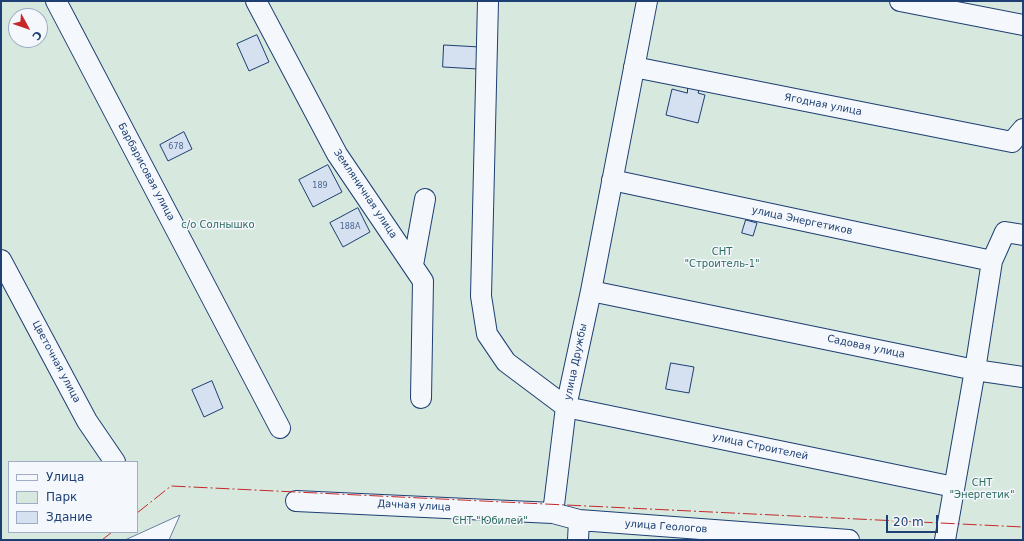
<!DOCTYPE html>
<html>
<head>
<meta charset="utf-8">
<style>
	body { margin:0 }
	#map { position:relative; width:1024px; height:541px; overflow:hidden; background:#f4f7fb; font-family:"DejaVu Sans",sans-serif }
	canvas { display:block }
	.frame { position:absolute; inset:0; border:2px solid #1d3f73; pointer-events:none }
	.legend { position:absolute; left:8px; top:461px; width:130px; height:72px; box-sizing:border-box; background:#f4f7fb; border:1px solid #9eadc5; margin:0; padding:5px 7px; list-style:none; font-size:12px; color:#1d3f73 }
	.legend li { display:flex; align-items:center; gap:8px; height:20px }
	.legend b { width:20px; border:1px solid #9eadc5 }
	.north { position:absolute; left:8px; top:8px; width:40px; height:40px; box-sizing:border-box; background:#f4f7fb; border:1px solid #9eadc5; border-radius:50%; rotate:130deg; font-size:11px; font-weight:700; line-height:16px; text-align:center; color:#1d3f73 }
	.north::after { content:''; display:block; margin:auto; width:14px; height:18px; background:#c62828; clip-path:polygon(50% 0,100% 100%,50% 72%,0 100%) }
	.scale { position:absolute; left:886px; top:515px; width:52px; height:18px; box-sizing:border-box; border:2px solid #1d3f73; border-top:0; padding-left:5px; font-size:12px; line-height:14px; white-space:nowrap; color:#1d3f73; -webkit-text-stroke:3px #f4f7fb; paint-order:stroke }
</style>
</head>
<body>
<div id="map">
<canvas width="1024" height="541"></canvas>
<div class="frame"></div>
<ul class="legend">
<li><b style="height:5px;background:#f4f7fb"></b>Улица</li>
<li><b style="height:11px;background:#d7e8df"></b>Парк</li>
<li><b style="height:11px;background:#d5e0f0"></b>Здание</li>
</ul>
<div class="north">С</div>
<div class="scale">20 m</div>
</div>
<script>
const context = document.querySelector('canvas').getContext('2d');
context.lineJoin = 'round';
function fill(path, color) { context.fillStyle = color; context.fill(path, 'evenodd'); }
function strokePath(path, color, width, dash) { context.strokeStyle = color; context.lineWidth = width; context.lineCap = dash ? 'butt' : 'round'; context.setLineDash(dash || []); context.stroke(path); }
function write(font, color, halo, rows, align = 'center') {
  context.font = font + ' "DejaVu Sans",sans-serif'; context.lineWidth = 3; context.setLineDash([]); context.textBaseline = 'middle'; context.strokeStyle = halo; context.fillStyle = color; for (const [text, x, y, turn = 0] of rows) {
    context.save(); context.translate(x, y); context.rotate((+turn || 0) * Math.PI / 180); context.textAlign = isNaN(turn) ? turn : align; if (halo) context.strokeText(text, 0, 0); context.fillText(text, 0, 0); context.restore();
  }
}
const green = new Path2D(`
	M1 1H1023V540H169L180 515 125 540H1ZM16 16H40V40H16ZM9 462H137V532H9Z`);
const building = new Path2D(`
	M257 35 269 62 249 71 237 44Z
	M444 45 480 47 478 69 443 67Z
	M688 88 699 90 698 93 705 95 698 123 666 115 672 89 687 93Z
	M184 132 192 149 168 161 160 145Z
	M328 165 342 192 313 207 299 180Z
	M358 208 370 232 343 247 330 223Z
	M746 220 757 223 753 236 742 233Z
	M671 363 694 367 689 393 666 389Z
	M212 381 223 408 204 417 192 390Z`);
const minor = new Path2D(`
	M56 1 280 428
	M256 1 337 154 423 281 421 398
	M488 1 481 296 487 334 506 362 566 407 954 487
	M900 1 1023 25
	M634 67 1012 142 1023 129
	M612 180 992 261
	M1023 235 1005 232 992 261 975 370 1023 377
	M1 260 87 421 115 462
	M413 265 425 199
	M591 291 975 370 945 540
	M296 501 553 513 579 520 849 540
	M553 513 566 407 591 291 647 1
	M578 540 579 520`);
const power = new Path2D(`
	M137 513 171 486 1023 527
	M102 540 112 532`);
const numberNames = [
	["678",176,147],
	["189",320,186],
	["188А",350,227]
];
const streetNames = [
	["Ягодная улица",823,105,11],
	["Барбарисовая улица",146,172,62],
	["Земляничная улица",365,194,56],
	["улица Энергетиков",802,221,12],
	["Садовая улица",866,347,12],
	["Цветочная улица",56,362,62],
	["улица Дружбы",576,362,-78],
	["улица Строителей",760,447,12],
	["Дачная улица",414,506,3],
	["улица Геологов",666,527,4]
];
const parkNames = [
	["с/о Солнышко",218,225],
	["СНТ",722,252],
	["\"Строитель-1\"",722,264],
	["СНТ",982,483],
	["\"Энергетик\"",982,495],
	["СНТ \"Юбилей\"",490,521]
];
fill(green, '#d7e8df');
strokePath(green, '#687fa3', 1);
fill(building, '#d5e0f0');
strokePath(building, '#1d3f73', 1);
strokePath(minor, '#1d3f73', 22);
strokePath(minor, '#f4f7fb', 20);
strokePath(power, '#c62828', 1, [14, 3, 2, 3]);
write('8px', '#4b6792', null, numberNames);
write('10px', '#1d3f73', '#f4f7fb', streetNames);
write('10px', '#2c6c60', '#f4f7fb', parkNames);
</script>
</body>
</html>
